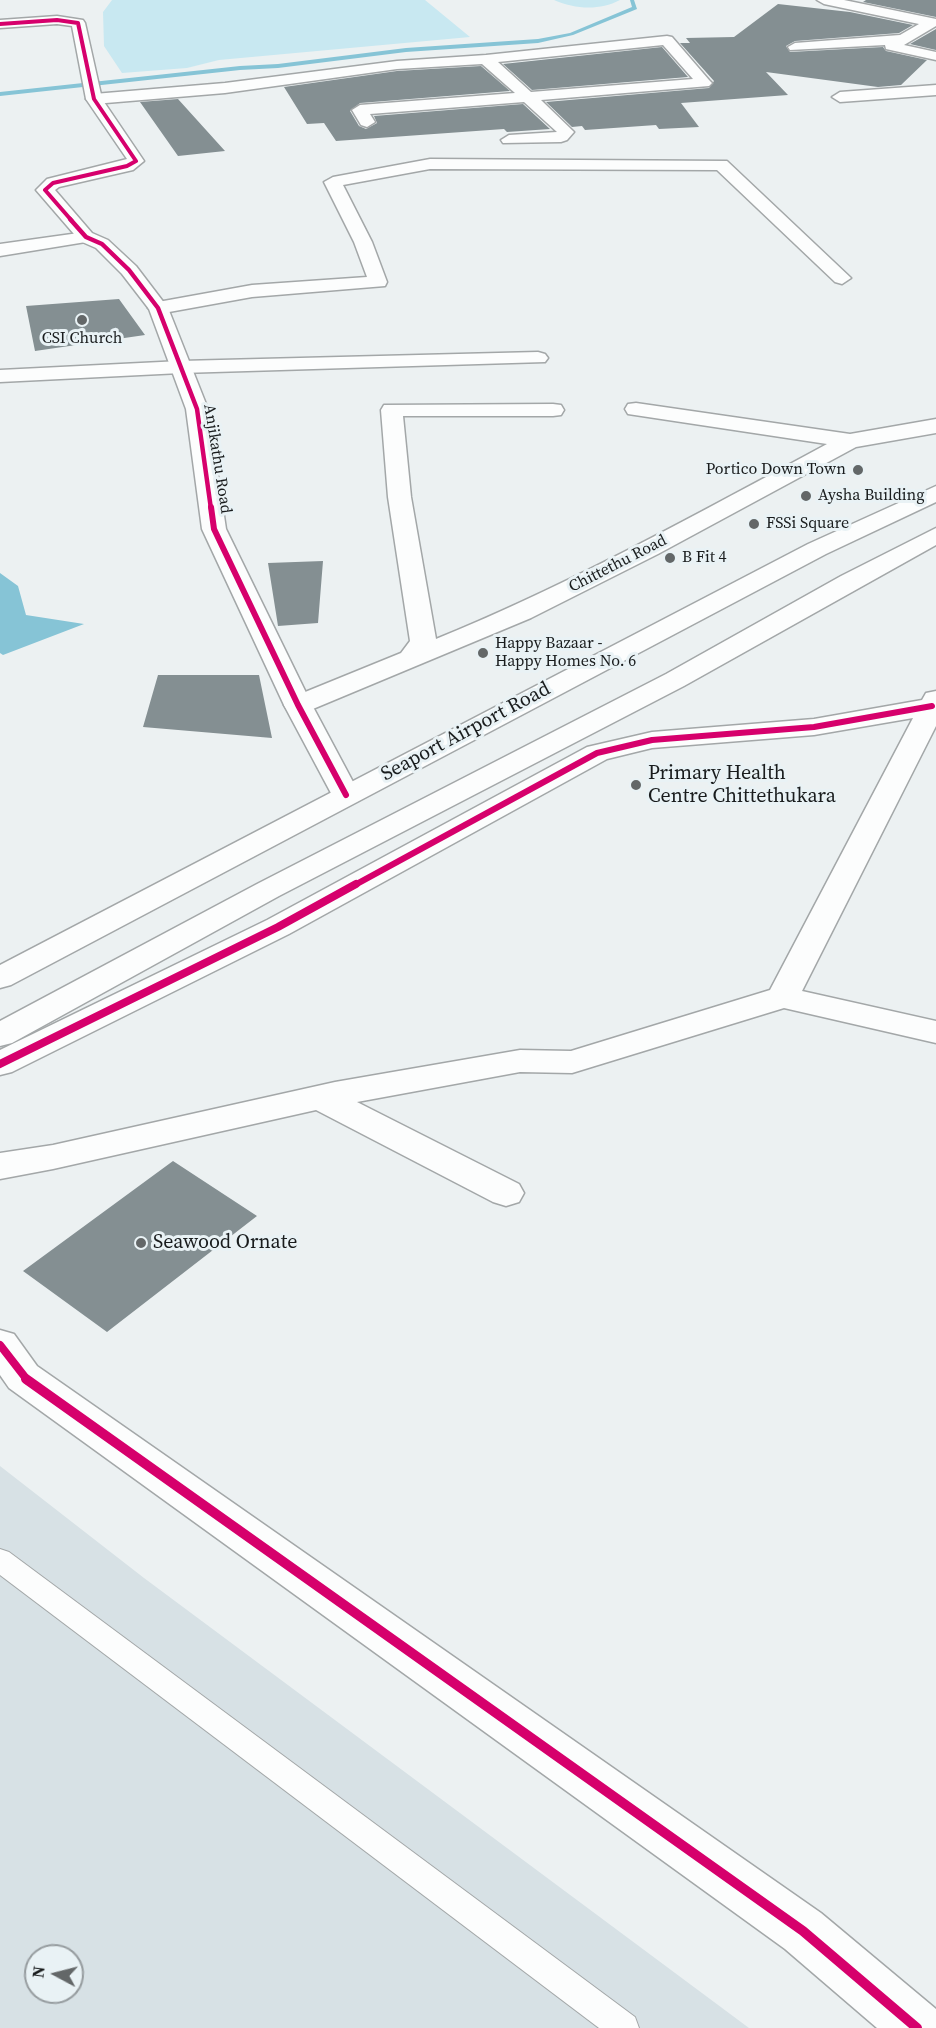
<!DOCTYPE html>
<html>
<head>
<meta charset="utf-8">
<style>
	body { margin:0 }
	#map { position:relative; width:936px; height:2028px; overflow:hidden; background:#ecf1f2; font-family:"Source Serif 4",serif }
	canvas { display:block }
	.north { position:absolute; left:24px; top:1944px; width:60px; height:60px; box-sizing:border-box; background:#e9f2f5; border:2px solid #969c9f; border-radius:50%; rotate:277deg; font-size:16px; font-weight:700; line-height:24px; text-align:center; color:#191c1d }
	.north::after { content:''; display:block; margin:auto; width:21px; height:27px; background:#636768; clip-path:polygon(50% 0,100% 100%,50% 72%,0 100%) }
</style>
</head>
<body>
<div id="map">
<canvas width="936" height="2028"></canvas>
<div class="north">N</div>
</div>
<script>
const context = document.querySelector('canvas').getContext('2d');
context.lineJoin = 'round';
function fill(path, color) { context.fillStyle = color; context.fill(path, 'evenodd'); }
function strokePath(path, color, width, dash) { context.strokeStyle = color; context.lineWidth = width; context.lineCap = dash ? 'butt' : 'round'; context.setLineDash(dash || []); context.stroke(path); }
function write(font, color, halo, rows, align = 'center') {
  context.font = font + ' "Source Serif 4",serif'; context.lineWidth = 6; context.setLineDash([]); context.textBaseline = 'middle'; context.strokeStyle = halo; context.fillStyle = color; for (const [text, x, y, turn = 0] of rows) {
    context.save(); context.translate(x, y); context.rotate((+turn || 0) * Math.PI / 180); context.textAlign = isNaN(turn) ? turn : align; if (halo) context.strokeText(text, 0, 0); context.fillText(text, 0, 0); context.restore();
  }
}
const built = new Path2D(`
	M0 1466 144 1578 749 2028H0ZM36 1956H72V1992H36Z`);
const green = new Path2D(`
	M112 0H425L470 37 219 60 187 68 122 73 104 46 103 12Z
	M554 0H620C599 11 575 9 554 0Z`);
const water = new Path2D(`
	M0 573 18 586 26 615 84 624 3 655 0 653Z`);
const stream = new Path2D(`
	M630 0H634L637 9 573 35 538 43 406 52 278 68 240 70 0 96V92L240 66 278 64 406 48 538 39 570 33 632 7Z`);
const building = new Path2D(`
	M866 0H936V17L863 2Z
	M778 4 850 12 913 25 899 33 795 41 786 46 790 52 883 47 886 51 927 60 901 85 878 87 766 72 788 95 681 103 699 127 659 129 656 125 585 130 582 126 572 127 546 102 709 88 714 81 680 43H690L686 38 734 37Z
	M936 29V50L910 44Z
	M662 47 688 77 532 90 503 64Z
	M481 66 510 91 360 103 350 111 359 126 366 129 377 123 374 116 523 104 550 129 507 132 504 129 336 141 324 123 307 124 284 87 397 71Z
	M178 99 225 151 178 156 140 102Z
	M119 299 145 335 35 351 26 306Z
	M323 561 318 623 278 626 268 563Z
	M158 675H259L272 738 143 727Z
	M173 1161 257 1216 107 1332 23 1271Z`);
const service = new Path2D(`
	M0 1549 9 1552 635 2017 639 2028H599L0 1575Z`);
const minor = new Path2D(`
	M817 0H844L936 19V26L904 45 936 52V60L886 49 885 45 790 50 788 47 795 43 900 35 919 24 824 4Z
	M667 36 672 37 709 80 712 83 709 86 541 100 574 132 567 140 561 142 503 143 501 140 509 135 557 132 524 102 370 114 375 122 367 127 361 125 352 110 360 105 515 93 482 64 397 69 225 93 94 104 86 99 94 94 225 83 397 61 486 55ZM663 45 693 79 531 92 498 62Z
	M936 85V95L840 102 832 97 840 92Z
	M430 159 727 161 851 278 842 284 835 282 717 170 430 169 343 185 372 242 387 282 385 286 252 297 158 314 148 308 158 302 252 285 367 277 354 242 324 182 333 177Z
	M86 232 95 237 92 241 0 256V244Z
	M538 352 545 354 548 358 545 362 181 373 0 382V370L181 361Z
	M636 403 850 434 936 419V433L856 447 658 554 531 618 308 711 298 713 288 711 284 705 288 699 401 653 410 641 388 497 381 410 384 405 553 404 561 405 564 410 561 415 553 416H403L411 497 436 639C571 584 699 513 827 444L628 414 625 409 628 404Z
	M936 691V726L802 991 936 1021V1043L784 1008 572 1073 520 1072 357 1102 519 1184 524 1193 519 1202 506 1206 493 1202 316 1110 53 1169 0 1179V1153L53 1145 335 1082 520 1050 571 1051 770 990 913 718 814 735 652 748 607 759 289 934 12 1072 0 1075V1050L267 920 587 747 652 732 814 719 922 700 926 693Z
	M0 1330 14 1334 37 1366 821 1913 936 2009V2028H877L785 1949 9 1388 0 1375Z`);
const tertiary = new Path2D(`
	M57 16 83 20 85 23 102 99 144 161 133 170 59 187 55 190 92 233 108 240 136 266 168 308 208 409 226 529 312 705 360 795 356 801 346 804 336 801 332 795 284 705 202 529 186 409 149 309 122 274 96 248 80 241 36 190 47 179 127 159 86 99 72 26 57 24 0 28V20Z`);
const primary = new Path2D(`
	M936 486V502L826 554 11 985 0 988V965L808 544Z
	M936 528V545L684 686 279 896 12 1043 0 1046V1021L257 884 666 674 841 576Z`);
const cyclewayFar4 = new Path2D(`
	M0 24 57 20 78 23 94 99 136 161 127 166 53 183 45 190 72 221`);
const cyclewayFar3 = new Path2D(`
	M70 219 86 237 102 244 129 270 158 308 197 409 211 509`);
const cyclewayFar2 = new Path2D(`
	M211 507 214 529 298 705 346 795
	M353 886 597 753 652 740 814 727 932 706`);
const cyclewayFar1 = new Path2D(`
	M0 1064 278 927 356 884
	M0 1345 28 1381`);
const cycleway = new Path2D(`
	M26 1379 803 1931 917 2028`);
const markers = [
	[82,320,6,"#636768"],
	[858,470,6,"#636768"],
	[806,496,6,"#636768"],
	[754,524,6,"#636768"],
	[670,558,6,"#636768"],
	[483,653,6,"#636768"],
	[636,785,6,"#636768"],
	[141,1243,6,"#636768"]
];
const farPoinames = [
	["CSI Church",82,339,"center"],
	["Portico Down Town",846,470,"right"],
	["Aysha Building",818,496],
	["FSSi Square",766,524],
	["B Fit 4",682,558],
	["Happy Bazaar -",495,644],
	["Happy Homes No. 6",495,662]
];
const farStreetnames = [
	["Anjikathu Road",217,459,81],
	["Chittethu Road",618,564,-27]
];
const streetNames = [
	["Seaport Airport Road",466,732,-28]
];
const poiNames = [
	["Primary Health",648,774],
	["Centre Chittethukara",648,797],
	["Seawood Ornate",153,1243]
];
fill(built, '#d7e1e5');
fill(green, '#c8e8f1');
fill(water, '#86c4d6');
fill(stream, '#86c4d6');
fill(building, '#848f92');
strokePath(service, '#a3a7a8', 2);
strokePath(minor, '#a3a7a8', 3);
strokePath(tertiary, '#a3a7a8', 3);
strokePath(primary, '#a3a7a8', 3);
fill(service, '#fcfdfd');
fill(minor, '#fcfdfd');
fill(tertiary, '#fcfdfd');
fill(primary, '#fcfdfd');
strokePath(cyclewayFar4, '#d6006c', 4);
strokePath(cyclewayFar3, '#d6006c', 4.5);
strokePath(cyclewayFar2, '#d6006c', 6);
strokePath(cyclewayFar1, '#d6006c', 8);
strokePath(cycleway, '#d6006c', 10);
for (const [x, y, r, color] of markers) { const dot = new Path2D(); dot.arc(x, y, r, 0, 2 * Math.PI); context.fillStyle = color; context.fill(dot); strokePath(dot, '#e9f2f5', 2); }
write('16px', '#191c1d', '#e9f2f5', farPoinames, 'left');
write('16px', '#191c1d', '#e9f2f5', farStreetnames);
write('20px', '#191c1d', '#e9f2f5', streetNames);
write('20px', '#191c1d', '#e9f2f5', poiNames, 'left');
</script>
</body>
</html>
